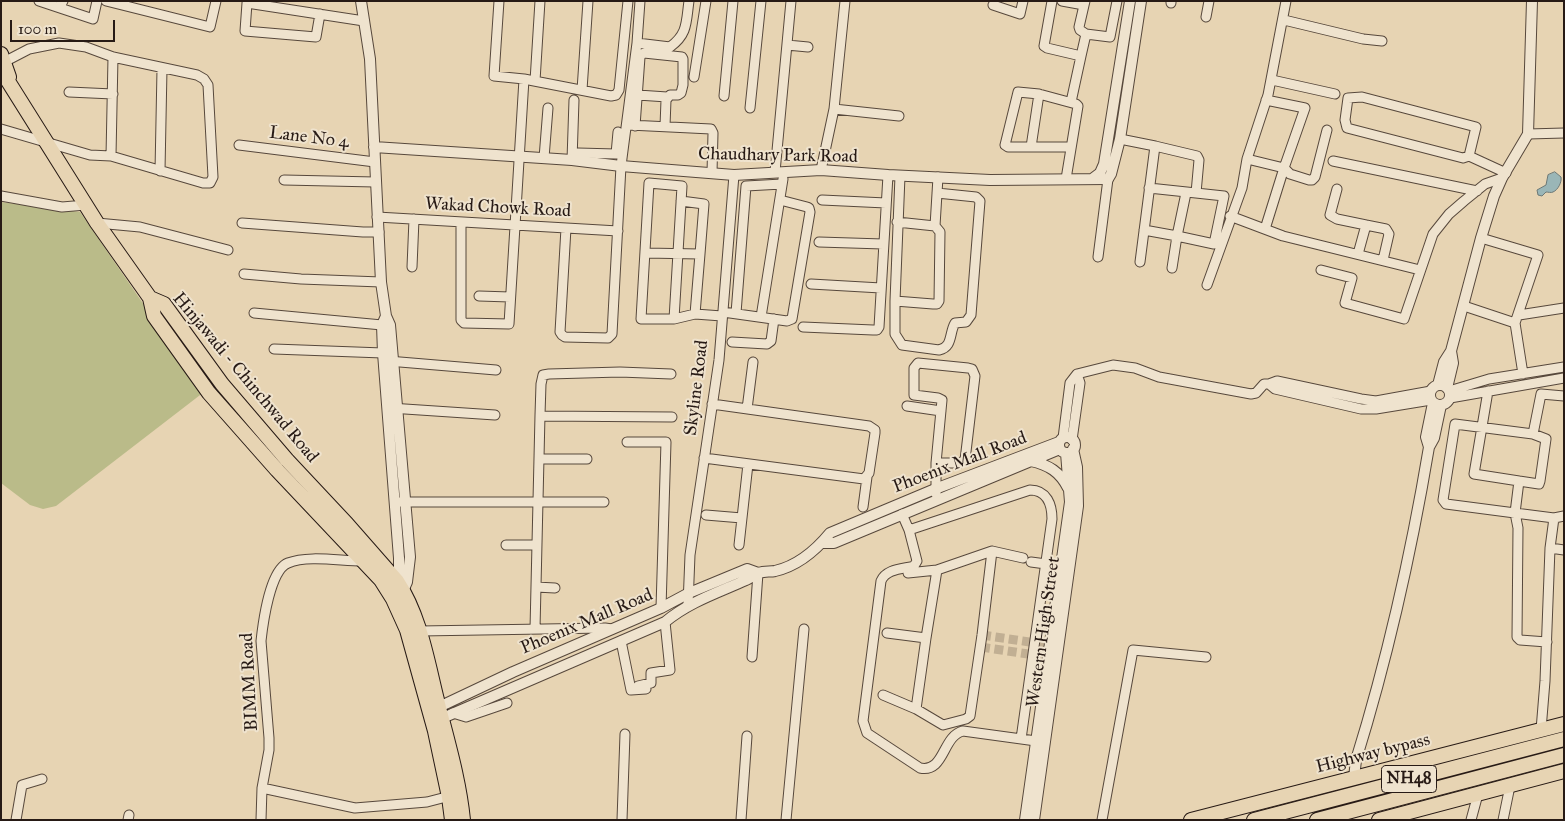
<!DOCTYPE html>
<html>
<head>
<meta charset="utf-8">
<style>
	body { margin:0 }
	#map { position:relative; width:1565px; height:821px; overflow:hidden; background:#e7d4b3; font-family:"IM FELL Great Primer",serif }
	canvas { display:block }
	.frame { position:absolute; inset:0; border:2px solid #271a15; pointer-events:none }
	.scale { position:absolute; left:10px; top:20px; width:105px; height:22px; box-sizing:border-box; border:2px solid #271a15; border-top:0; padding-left:6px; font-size:15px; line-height:18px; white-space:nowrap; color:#271a15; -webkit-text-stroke:4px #efe3ce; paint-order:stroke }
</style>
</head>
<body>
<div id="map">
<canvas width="1565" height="821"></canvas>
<div class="frame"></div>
<div class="scale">100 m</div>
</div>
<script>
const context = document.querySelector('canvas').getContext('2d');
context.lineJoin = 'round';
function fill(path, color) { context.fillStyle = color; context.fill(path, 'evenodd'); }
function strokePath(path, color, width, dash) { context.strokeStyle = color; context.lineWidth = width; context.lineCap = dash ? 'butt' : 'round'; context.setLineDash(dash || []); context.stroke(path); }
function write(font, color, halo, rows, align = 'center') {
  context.font = font + ' "IM FELL Great Primer",serif'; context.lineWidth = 4; context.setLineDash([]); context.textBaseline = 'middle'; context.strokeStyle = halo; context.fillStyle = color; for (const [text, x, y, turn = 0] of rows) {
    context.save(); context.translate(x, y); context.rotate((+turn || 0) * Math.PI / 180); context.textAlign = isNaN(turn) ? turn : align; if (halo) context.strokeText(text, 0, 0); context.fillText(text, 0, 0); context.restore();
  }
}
const green = new Path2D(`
	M1 202 80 212 204 392 56 506 43 509 30 505 1 483Z`);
const water = new Path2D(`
	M1555 172 1561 177C1562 182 1558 190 1553 192 1552 193 1547 192 1546 192L1542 196 1538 195 1537 190 1546 185 1548 175Z`);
const minorTunnel = new Path2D(`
	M982 635 1050 645
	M981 647 1048 657`);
const minor = new Path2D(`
	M39 1 57 7 61 5 63 1
	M106 1 210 27 216 1
	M499 1 494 76 524 79 611 96 616 95 619 90 628 1
	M1052 1 1044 46 1047 48 1081 56 1071 102
	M1062 1 1084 5
	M1171 3V1
	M993 5 1020 14 1023 1
	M57 7 93 19 97 1
	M320 14 316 37 245 31 247 3 364 21
	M1206 17 1209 1
	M1284 20 1363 39 1382 41
	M1086 34 1110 37 1117 1
	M637 43 670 47C688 34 686 22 689 1
	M787 45 808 47
	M1081 56 1086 34 1080 30 1079 27 1085 1
	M694 77 706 1
	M1272 80 1335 94
	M535 81 540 1
	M582 90 588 1
	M69 92 113 94
	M1039 94 1018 92 1005 145 1008 147H1031L1039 94 1076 104 1078 106 1066 179
	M638 95 667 97
	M724 96 733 1
	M1266 100 1305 108 1284 168 1290 174 1309 180H1312L1315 177 1327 130
	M750 108 761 1
	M834 109 899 116
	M629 125 711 129 713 133 712 173
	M635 126 640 57 642 54 644 53 682 57 683 59V85L681 93 678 95H670L666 100 665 126
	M1 129 90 155 111 156 203 183H210L213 177 208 85 204 79 197 75 113 57 86 47 59 43 29 49 4 62
	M1528 134 1564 133
	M1120 139 1155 146 1140 262
	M239 145 375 162
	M1031 147H1070
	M578 153 616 154 618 132
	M111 156 113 57
	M1469 156 1463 158 1347 128 1345 120 1348 98 1362 97 1476 127 1469 156 1506 173
	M544 158 548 108
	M1247 159 1284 168 1265 229
	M572 160 574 100
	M1333 161 1477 191
	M821 170 834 109 845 1
	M160 171 162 69
	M775 172 791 1
	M900 176 895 301 933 304H937L939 301 940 232 935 226 938 177
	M284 180 375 182
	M1149 188 1196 193 1199 160 1197 156 1155 146
	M1337 189 1330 215 1337 219 1366 225
	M1186 193 1177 236 1214 244 1224 196 1196 193
	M1 196 62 207 86 205
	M822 200 886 203
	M1230 216 1283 236 1420 270
	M377 217 618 231
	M461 222V320L464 323 509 324 524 79
	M897 222 935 226
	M97 223 140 227 228 250
	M242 223 363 232H379
	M566 228 560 332 562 335 565 337 608 338 612 334 621 166 637 43 640 1
	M1144 230 1177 236 1172 268
	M1481 238 1538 255 1515 323
	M819 242 883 244
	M645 253 700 254 704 204 681 201
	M1358 254 1366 225 1386 229 1389 234 1383 260
	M1098 257 1108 179
	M412 267 414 219
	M1321 270 1352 278 1345 303 1404 319 1433 234 1449 214 1464 201 1485 184 1502 178
	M244 274 301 279 381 282
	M811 284 881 288
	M1207 285 1242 188 1247 159 1268 95 1286 1
	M479 296 510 297
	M895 301V334L902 345 939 350C953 347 949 333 955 323L966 322 971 315 980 201 976 197 937 193
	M1464 306 1515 323 1523 374
	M723 312 787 321 792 319 810 212 809 208 807 207 780 200
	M254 313 382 325
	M736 313 746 186 782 184
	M695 314 700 254
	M1519 315 1564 308
	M761 317 783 179
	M674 319 682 186 649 183 641 319H674L695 314 722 316
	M803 327 873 330H877L879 327 888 175
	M732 342 767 344 771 341 774 319
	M274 349 383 353
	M388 361 496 370
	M1077 374 1113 365 1135 368 1159 377 1251 394 1256 393 1264 384H1269
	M1431 391 1376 401 1361 399 1277 381 1269 384 1275 389 1361 409H1376L1431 400
	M1449 391 1489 379 1564 367
	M1488 391 1474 474 1519 481 1515 513 1554 518
	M1450 398 1564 378
	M907 406 941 411
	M390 408 495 415
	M747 409 753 362
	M540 416 672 417
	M1063 438 1070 383 1077 374 1080 383 1072 440
	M627 442H666L661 608
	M704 458 864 479 869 473 875 433V430L869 426 712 404
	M539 459H587
	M1519 481 1539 484 1540 481 1546 439 1533 434
	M936 494V463L942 400 938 398 914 395V368L918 363 968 368 972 369 975 376 965 460 960 463H936
	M400 502H604
	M863 507 867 477
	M902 514 909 530 917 561 914 566C902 569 886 569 881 581L863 721 867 733 920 768C945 773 942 736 963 731L1036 741
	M706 515 742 518
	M909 530 1030 490C1047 490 1052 505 1052 519L1021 739
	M506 545H537
	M739 545 748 464
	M1550 548 1564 550
	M1031 562 1061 566
	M908 573 937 570 992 551 1023 558
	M536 587 555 588
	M688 605 690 555 719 360 734 175
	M535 629 540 415 541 384 543 375 549 374 620 372 671 374
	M420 631 605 628 612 629
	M887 633 926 638 937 570
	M621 641 631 690 646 689
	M1547 642 1520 640 1517 637 1518 528 1515 513 1446 504 1443 500 1455 424 1533 434 1541 394 1564 396
	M752 657 758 573
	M638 686 651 683V673L670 670 665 622
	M883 695 916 709 943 725 966 719 970 716 982 635 992 551
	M916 709 926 638
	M453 713 466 717 507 703
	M1541 730 1545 681 1550 548 1554 518 1564 516
	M262 788 355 808 427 802 454 795
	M16 820 22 785 42 779
	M128 820 129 815
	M261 820 262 788 269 750V738L261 641C263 623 270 570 288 563 308 555 340 561 362 561
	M622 820 625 734
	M741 820 747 736
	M786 820 804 629
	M1102 820 1133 650 1206 657
	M1471 820 1478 794
	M1503 820 1510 786`);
const tertiary = new Path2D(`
	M361 1 370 59 381 282 386 316 390 325 410 557 407 582 403 591
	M374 147 572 160 621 166 734 175 821 170 888 175 990 180 1108 179 1111 174 1120 139 1141 1
	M1092 179 1100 173 1104 164 1130 1
	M386 316 382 325 383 353 399 558V574L397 581
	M1430 395a10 10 0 1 1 20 0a10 10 0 1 1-20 0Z
	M1438 385 1444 362 1451 351 1481 238 1494 196 1502 178 1528 134 1532 1
	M1447 388 1453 363 1451 351
	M1059 445a8 8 0 1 1 16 0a8 8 0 1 1-16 0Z
	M1429 447 1426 437 1433 403
	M1031 461C1049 465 1060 472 1068 488
	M822 543H834L1060 449
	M432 707H439L513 672 661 608 689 593 747 569 758 573
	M435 719 445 717 665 622C689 602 717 593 746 580 751 578 755 574 759 573 764 571 770 572 775 571 797 566 816 550 830 533L935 489 1059 442
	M1354 778 1356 760C1388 657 1411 554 1429 447L1434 438 1441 405
	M1025 820 1070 502 1066 453
	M1034 820 1078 506 1077 467 1073 449`);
const primary = new Path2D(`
	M1 54 9 77
	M1 70 97 223 150 298 154 316 209 393 277 470 381 580 393 599 407 630 435 731 449 797 452 820
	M150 298 164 304 222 384 287 460 347 524 397 581C420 616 427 660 437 700 447 740 459 779 463 820
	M1191 820 1564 724
	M1379 820 1564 771`);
const trunk = new Path2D(`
	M1254 820 1564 739
	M1317 820 1564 755`);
const shields = [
	[1409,779,55]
];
const shieldNames = [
	["NH48",1409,779]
];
const streetNames = [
	["Lane No 4",309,138,7],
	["Chaudhary Park Road",778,156,1],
	["Wakad Chowk Road",498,208,3],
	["Hinjawadi - Chinchwad Road",245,378,50],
	["Skyline Road",697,388,-83],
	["Phoenix Mall Road",960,463,-21],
	["Phoenix Mall Road",587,622,-23],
	["Western High Street",1044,632,-82],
	["BIMM Road",250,682,-93],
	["Highway bypass",1373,754,-14]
];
fill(green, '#babb89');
fill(water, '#9ab6b7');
strokePath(water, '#6c7876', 1);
strokePath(minorTunnel, '#c1af93', 9, [9, 4.5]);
strokePath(minor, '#57483c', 11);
strokePath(tertiary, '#57483c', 12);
strokePath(primary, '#271a15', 16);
strokePath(trunk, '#271a15', 16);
strokePath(minor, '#efe3ce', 9);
strokePath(tertiary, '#efe3ce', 10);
strokePath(primary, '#e7d4b3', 14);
strokePath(trunk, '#e7d4b3', 14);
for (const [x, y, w] of shields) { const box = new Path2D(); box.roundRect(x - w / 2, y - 13.5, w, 27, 4); context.fillStyle = '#efe3ce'; context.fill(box); strokePath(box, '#271a15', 1); }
write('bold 16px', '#271a15', null, shieldNames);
write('18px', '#271a15', '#efe3ce', streetNames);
</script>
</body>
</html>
